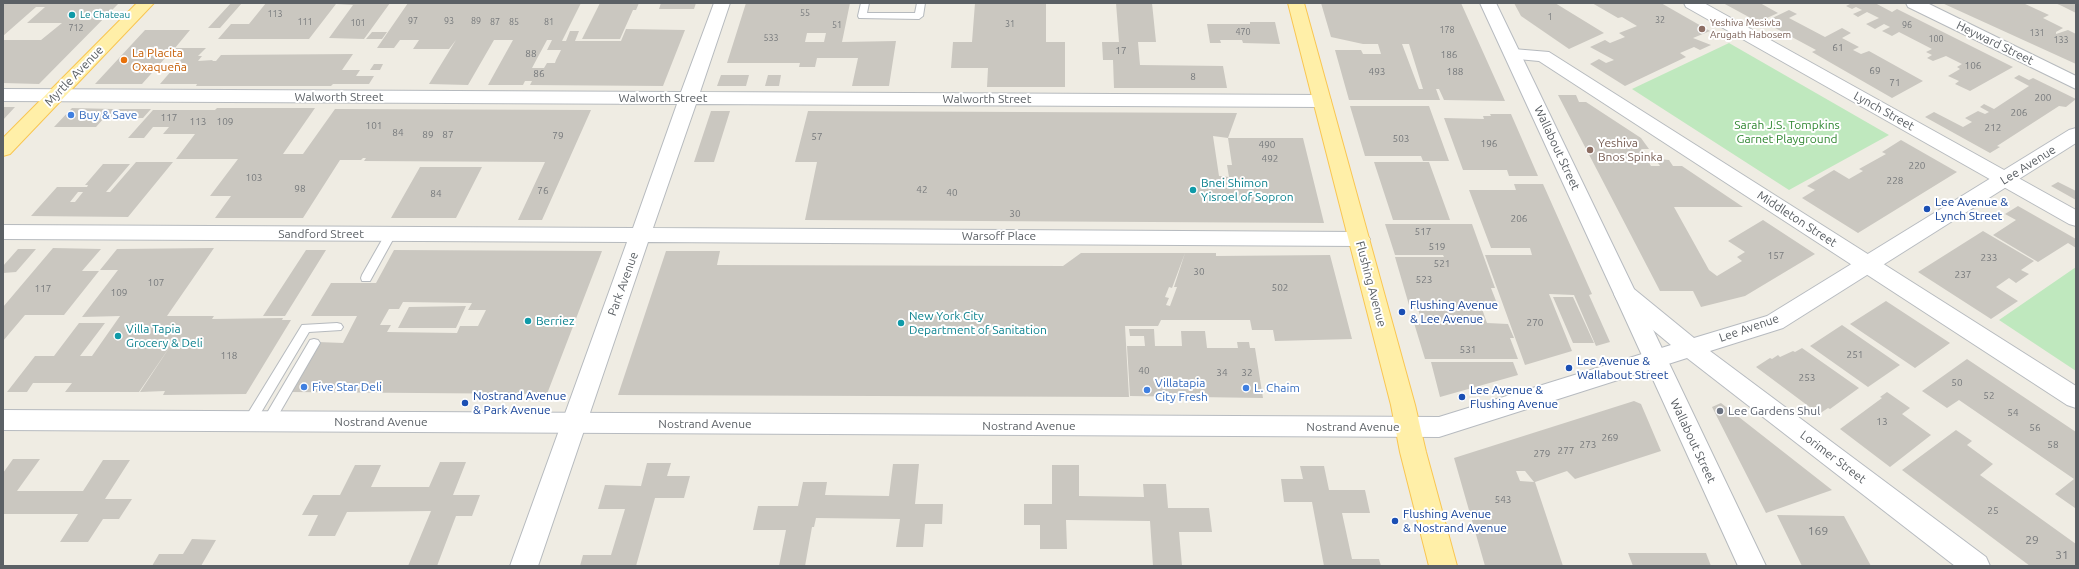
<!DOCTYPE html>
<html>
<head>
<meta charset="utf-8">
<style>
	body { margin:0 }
	#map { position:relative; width:2079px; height:569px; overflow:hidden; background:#efece3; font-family:Ubuntu,sans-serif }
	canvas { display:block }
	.frame { position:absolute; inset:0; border:4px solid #5b6065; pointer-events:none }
</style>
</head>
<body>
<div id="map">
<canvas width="2079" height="569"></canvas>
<div class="frame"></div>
</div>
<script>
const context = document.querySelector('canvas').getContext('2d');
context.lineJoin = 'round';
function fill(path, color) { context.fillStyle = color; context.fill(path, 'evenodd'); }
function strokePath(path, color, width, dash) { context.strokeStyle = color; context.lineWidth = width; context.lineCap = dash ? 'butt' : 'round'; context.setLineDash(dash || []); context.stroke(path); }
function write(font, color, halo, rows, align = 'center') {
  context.font = font + ' Ubuntu,sans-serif'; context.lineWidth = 4; context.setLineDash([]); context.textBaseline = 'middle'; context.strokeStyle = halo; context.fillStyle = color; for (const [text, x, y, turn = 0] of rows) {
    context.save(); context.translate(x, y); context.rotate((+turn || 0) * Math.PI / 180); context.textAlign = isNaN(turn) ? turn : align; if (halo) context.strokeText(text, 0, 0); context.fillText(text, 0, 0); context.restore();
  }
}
const green = new Path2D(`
	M1729 43 1889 135 1789 190 1632 89Z
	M2076 267V371L1999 320Z`);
const building = new Path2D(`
	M3 3H119L39 84 3 83V40H41L62 23H27L45 7H36L3 36Z
	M231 3H242L220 28H208Z
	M266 3H390L364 39 329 38 353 5 336 4 309 39H218L231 24H249Z
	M408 3H581L562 41H621L626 29 685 30 663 86 530 85 532 81H525L523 85H488L513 40H494L468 85 429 84 456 40 449 49H413L419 40H400L394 48H377ZM547 40H552L547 50H561L556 60 555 63H547L544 68H532Z
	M600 3H639L636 10H633L620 39H582Z
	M661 3H696L694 9H659Z
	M746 3H850L842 42 896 41 889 86H852L858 58H817L815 67H799L800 63H727ZM807 33H826L824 42H805Z
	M975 3H1046V42H1065V87H987L988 68H951L953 42H990H972Z
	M1116 3H1152L1156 42H1138L1140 65 1223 66 1227 88H1114L1113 60H1103L1102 42H1119Z
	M1321 3H1461L1505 101 1444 100 1439 89H1436L1440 100H1349L1335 50H1361L1363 54H1381L1378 44H1363L1331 37ZM1402 44H1409L1423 89H1419Z
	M1514 3H1555L1604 33 1569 49 1521 16Z
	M1592 3H1661L1710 31 1693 38 1711 45 1700 50 1694 47 1680 53 1686 57 1625 86 1590 64 1599 59 1606 63 1614 60 1590 47 1605 40 1610 43 1625 37 1619 33 1637 26 1622 17 1618 18Z
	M1723 3H1760L1778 13 1758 22Z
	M1849 3H1875L1892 12 1897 9 2013 67 1970 91 1955 84 1959 81 1948 76 1960 69 1957 67 1962 64 1946 56 1933 61 1927 58 1932 55 1926 52 1932 49 1899 32 1892 36 1882 31 1890 27 1884 24 1875 29 1866 24 1879 18 1867 12 1858 17 1853 14 1862 10 1856 7 1852 9 1846 6 1850 4Z
	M1942 3H2023L2049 15 2043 18 2063 28 2056 32V34L2068 30 2076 34V64Z
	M2055 3H2076V13L2062 6Z
	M1789 10 1797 14 1789 18 1825 37 1842 28 1851 33 1842 38 1859 47 1853 50 1861 54 1869 51 1923 81 1892 98 1812 52 1816 50 1764 22Z
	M1250 22H1275L1280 44 1243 43 1242 40H1220L1221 43H1210L1207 24H1250Z
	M145 30H190L175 48H206L198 56H202L198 61 213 60 212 61H216L221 55 353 54 342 70H360L356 76H374L369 84H333L331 86H196L197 84H160L184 56H167L142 84H95Z
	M570 31H579L575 41H566Z
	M372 32H387L382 39H366Z
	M374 64H383L380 70H370Z
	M721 75H749L746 86H717Z
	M768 75H781L779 86H765Z
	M2019 75 2029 80 2033 78 2076 99 2066 107 2059 106 1997 146 2000 147 1990 153 1925 117 1934 112 1963 127 1972 122 1965 118 1978 111 1985 114 1989 112 1980 107 1984 104 1994 109 2029 86 2014 78Z
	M1558 95H1576L1579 102H1586L1641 138 1649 149H1641L1651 166H1660L1656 160 1658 159 1669 160 1673 166H1682L1743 207H1674L1709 270 1717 276 1742 261 1737 257 1745 252 1728 241 1763 220 1815 254 1745 296 1701 307 1693 291H1660Z
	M1350 106H1429L1449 161H1423L1421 156H1365Z
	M3 107H15L3 120Z
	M72 108 113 109H151L143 118H104L96 127H54Z
	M217 108H315L283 154H303L335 109 591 110 542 220H518L545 162 364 161 366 158H363L361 160H340L303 218H215L231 196H210L238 159H176L195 134H163L169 127H153L144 138H128L153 110H215Z
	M711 111H730L714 162H694Z
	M808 111 1237 113 1228 138H1303L1324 223 805 220 817 162H795ZM1213 136 1228 138 1232 165H1227L1229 177 1219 176Z
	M1490 114H1511L1538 176H1509L1507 170H1463L1444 118 1484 119 1483 116H1491Z
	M1901 140 1957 172 1858 233 1802 198 1815 190 1807 186 1834 170 1849 179 1863 171 1859 169 1886 154 1882 152Z
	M136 162H173L128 217 31 216 57 187H87L88 185H85L103 164H130L106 192H110ZM78 192H83L75 202H70Z
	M1374 162H1429L1450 220H1393Z
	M420 167H482L456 218H391Z
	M2058 182 2076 191V200L2051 186Z
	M1514 184H1543L1592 294 1589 295 1610 342 1596 346 1574 295 1549 294 1572 351 1525 365 1485 255H1532L1530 248H1491L1469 190H1516Z
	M2018 206 2076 239V248L2068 243 2038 262 1993 235 2016 220 2005 214Z
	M1385 224H1472L1495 288H1491L1498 306H1481L1487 323 1508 324 1514 338H1510L1518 359H1425L1414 323H1422L1417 305H1409L1395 257H1444L1443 255H1395Z
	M1983 231 2034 261 2021 270 2029 274 2016 283 2009 278 1996 287 2018 301 1991 319 1918 272Z
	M53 248 101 249 82 271H99L64 315H25L3 341V307Z
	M214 248 167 316H214L212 319 283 318 282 320H291L246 394 163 395 165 391 140 392 171 345 139 392H65L72 383H33L27 392H7L35 356H54L79 323H105L80 356H92L120 316 82 317 118 270H100L117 249Z
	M18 249H36L16 272 3 273V266Z
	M306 250H326L285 316H263Z
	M394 250 602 251 547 394 289 392 318 342 343 343 357 316H311L331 283H376ZM403 302 472 303 468 310H486L478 326H460L457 333 387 332 391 325H380L389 309H399Z
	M666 251H720L717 265 1063 266 1081 253H1216V256L1330 255 1352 339 1275 341 1273 330H1252L1250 320H1161L1158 326H1125L1129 397 618 395ZM1185 253 1174 287H1177L1170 306 1166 305 1169 298 1165 297 1169 287 1172 288Z
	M1553 297H1573L1594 343H1573Z
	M1886 301 1950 343 1915 368 1850 324Z
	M466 306 456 328H398L409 307Z
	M1842 325 1900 365 1868 387 1810 346Z
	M1129 329H1154L1155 346H1182L1181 331H1205L1207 348H1238L1237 342H1249L1250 348H1255L1263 398 1130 396 1127 346H1145L1144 336H1130Z
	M1802 348 1859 388 1830 409 1828 408 1819 414 1756 367 1770 358 1772 359 1778 355 1780 357 1793 351 1795 352Z
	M1967 359 2076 432 2075 508 2055 494 2074 479 1959 400 1947 408 1922 391Z
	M1431 362H1513L1518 375 1440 397Z
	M1887 392 1910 408 1902 414 1931 435 1890 467 1840 429 1882 398 1880 397Z
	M1634 401 1641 404 1661 451 1575 479 1567 471 1535 482 1563 566H1485L1454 458ZM1516 471H1525L1534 482 1520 481Z
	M1721 403 1832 490 1766 513 1712 407Z
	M1956 430 1972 441 1967 445 1993 464 1980 475 2076 544V566H2030L1902 470Z
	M13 459H40L17 491H83L103 460H130L105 499H132L119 519H103L88 542H60L78 514H3V473Z
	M440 462H466L453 495H480L472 516H456L437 566H408L431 511 347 512 335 536H308L318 515H302L313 495H340L355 465H381L371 487H429Z
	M647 463H671L667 476H690L684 498H655L636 566H580L583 555H611L625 509H598L605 485 641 486Z
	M893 464H919L915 504H943L942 524H925L923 547H896L900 519 816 518 814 527H812L805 566H779L786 530H753L758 506H798L803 482H827L825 495 889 496Z
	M1052 465H1079V496L1144 497 1143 484H1166L1168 508H1209L1212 532H1179L1182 566H1153L1150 521 1066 520 1067 549H1040V525H1024V504H1052Z
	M1300 466H1324L1329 490H1365L1370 513H1342L1352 559H1379L1381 566H1324L1312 502H1284L1281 479H1303Z
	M1777 515 1844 516 1871 566H1802Z
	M192 539 216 540 201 566H152L159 554H183Z
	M1628 553H1706L1711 566H1633Z`);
const service = new Path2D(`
	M861 3H869L867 13H915L917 3H925L923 16 919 19 859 18 858 16Z
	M391 230 396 234 370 281H362L361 278 362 275 387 231Z
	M337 323 341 324 343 327 341 330 309 332 253 426 249 427 245 426 243 422 245 418 302 325Z
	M314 339 318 340 320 343 272 426 268 427 264 426 262 422 264 418 310 340Z`);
const minor = new Path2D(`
	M714 3H730L700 92 1322 95 1329 97 1331 101 1329 105 1322 107 696 104 653 228 1359 232 1366 234 1370 239 1366 244 1359 246 648 242 538 566H510L627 242 3 239V225L633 228 677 104 3 101V89L681 92Z
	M1684 3H1704L2076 210V226L2069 224 1686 7Z
	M1906 3H1927L2076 76V89L1908 7Z
	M1513 49 1549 52 2076 386V408L2067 405 1539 61 1507 58 1504 54 1507 50Z
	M1625 286 1633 288 1636 294 1766 566H1738L1614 294 1617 288Z`);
const secondary = new Path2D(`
	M1480 3H1496L1634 289 1694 338 1767 316 2069 130 2076 128V143L1783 328 1710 351 1986 557 1990 566H1955L1687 358 1439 437 3 430V410L1439 417 1671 345 1617 300 1614 294Z`);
const primary = new Path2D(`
	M137 3H154L10 154 3 156V138Z
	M1288 3H1304L1415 405 1426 452 1457 566H1429L1400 452 1391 405Z`);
const markers = [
	[72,15,4,"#0f9aa8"],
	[1702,29,4,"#8d6e63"],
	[124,60,4,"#e8710a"],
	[71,115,4,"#3f7fe0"],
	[1590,150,4,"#8d6e63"],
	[1193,190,4,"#0f9aa8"],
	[1927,209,4,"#1a4fb4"],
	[1402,312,4,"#1a4fb4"],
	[528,321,4,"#0f9aa8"],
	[901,323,4,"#0f9aa8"],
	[118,336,4,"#0f9aa8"],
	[1569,368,4,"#1a4fb4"],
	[304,387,4,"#3f7fe0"],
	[1246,388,4,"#3f7fe0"],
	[1147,390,4,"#3f7fe0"],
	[1462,397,4,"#1a4fb4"],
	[465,403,4,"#1a4fb4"],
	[1720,411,4,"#6b7280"],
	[1395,521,4,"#1a4fb4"]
];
const farNumbernames = [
	["55",805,13],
	["113",275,14],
	["1",1550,17],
	["32",1660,20],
	["97",413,21],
	["93",449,21],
	["89",476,21],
	["111",305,22],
	["87",495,22],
	["85",514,22],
	["81",549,22],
	["101",358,23],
	["31",1010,24],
	["51",837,25],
	["96",1907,25],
	["712",76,28],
	["178",1447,30],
	["470",1243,32],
	["131",2037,33],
	["533",771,38],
	["100",1936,39],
	["133",2061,40]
];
const farCulturenames = [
	["Le Chateau",80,15]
];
const farEducationnames = [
	["Yeshiva Mesivta",1710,23],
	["Arugath Habosem",1710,35]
];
const numberNames = [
	["61",1838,48],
	["17",1121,51],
	["88",531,54],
	["186",1449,55],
	["106",1973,66],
	["69",1875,71],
	["493",1377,72],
	["188",1455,72],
	["86",539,74],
	["8",1193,77],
	["71",1895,83],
	["200",2043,98],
	["206",2019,113],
	["117",169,118],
	["113",198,122],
	["109",225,122],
	["101",374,126],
	["212",1993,128],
	["84",398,133],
	["89",428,135],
	["87",448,135],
	["79",558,136],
	["57",817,137],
	["503",1401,139],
	["196",1489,144],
	["490",1267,145],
	["492",1270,159],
	["220",1917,166],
	["103",254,178],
	["228",1895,181],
	["98",300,189],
	["42",922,190],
	["76",543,191],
	["40",952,193],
	["84",436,194],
	["30",1015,214],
	["206",1519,219],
	["517",1423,232],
	["519",1437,247],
	["157",1776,256],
	["233",1989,258],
	["521",1442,264],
	["30",1199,272],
	["237",1963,275],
	["523",1424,280],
	["107",156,283],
	["502",1280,288],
	["117",43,289],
	["109",119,293],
	["270",1535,323],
	["531",1468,350],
	["251",1855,355],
	["118",229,356],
	["40",1144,371],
	["34",1222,373],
	["32",1247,373],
	["253",1807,378],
	["50",1957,383],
	["52",1989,396],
	["54",2013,413],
	["13",1882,422],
	["56",2035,428],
	["269",1610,438],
	["273",1588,445],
	["58",2053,445],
	["277",1566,451],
	["279",1542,454],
	["543",1503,500],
	["25",1993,511]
];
const streetNames = [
	["Heyward Street",1995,43,26],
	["Myrtle Avenue",74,76,-46],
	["Walworth Street",339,97],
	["Walworth Street",663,98],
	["Walworth Street",987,99],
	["Lynch Street",1884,111,29],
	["Wallabout Street",1557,148,65],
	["Lee Avenue",2028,165,-32],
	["Middleton Street",1797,219,33],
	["Sandford Street",321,234],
	["Warsoff Place",999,236],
	["Park Avenue",623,284,-70],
	["Flushing Avenue",1371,284,75],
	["Lee Avenue",1749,328,-19],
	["Nostrand Avenue",381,422],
	["Nostrand Avenue",705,424],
	["Nostrand Avenue",1029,426],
	["Nostrand Avenue",1353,427],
	["Wallabout Street",1693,441,65],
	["Lorimer Street",1833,457,37]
];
const foodNames = [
	["La Placita",132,53],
	["Oxaqueña",132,67]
];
const shopNames = [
	["Buy & Save",79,115],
	["Villatapia",1155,383],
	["City Fresh",1155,397],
	["Five Star Deli",312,387],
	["L. Chaim",1254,388]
];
const parkNames = [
	["Sarah J.S. Tompkins",1787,125],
	["Garnet Playground",1787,139]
];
const educationNames = [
	["Yeshiva",1598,143],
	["Bnos Spinka",1598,157]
];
const cultureNames = [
	["Bnei Shimon",1201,183],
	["Yisroel of Sopron",1201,197],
	["New York City",909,316],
	["Department of Sanitation",909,330],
	["Berriez",536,321],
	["Villa Tapia",126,329],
	["Grocery & Deli",126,343]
];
const transitNames = [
	["Lee Avenue &",1935,202],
	["Lynch Street",1935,216],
	["Flushing Avenue",1410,305],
	["& Lee Avenue",1410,319],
	["Lee Avenue &",1577,361],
	["Wallabout Street",1577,375],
	["Lee Avenue &",1470,390],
	["Flushing Avenue",1470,404],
	["Nostrand Avenue",473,396],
	["& Park Avenue",473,410],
	["Flushing Avenue",1403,514],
	["& Nostrand Avenue",1403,528]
];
const worshipNames = [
	["Lee Gardens Shul",1728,411]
];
const nearNumbernames = [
	["169",1818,531],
	["29",2032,540],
	["31",2062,555]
];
fill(green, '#bfe8be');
fill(building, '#cac7c0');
strokePath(service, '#b6babe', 2);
strokePath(minor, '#b6babe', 2);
strokePath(secondary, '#b7bbc0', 2);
strokePath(primary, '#f9c652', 2);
fill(service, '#fff');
fill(minor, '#fff');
fill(secondary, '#fff');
fill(primary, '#ffefa8');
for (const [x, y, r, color] of markers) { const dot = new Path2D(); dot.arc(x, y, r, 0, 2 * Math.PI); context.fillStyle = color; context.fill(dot); strokePath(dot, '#fff', 1.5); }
write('9px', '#777a7c', null, farNumbernames);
write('10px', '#0d838f', '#fff', farCulturenames, 'left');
write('10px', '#785e54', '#fff', farEducationnames, 'left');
write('10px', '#777a7c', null, numberNames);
write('12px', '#5b6065', '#fff', streetNames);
write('12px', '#c56008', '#fff', foodNames, 'left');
write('12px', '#366cbe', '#fff', shopNames, 'left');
write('12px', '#308732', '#fff', parkNames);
write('12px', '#785e54', '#fff', educationNames, 'left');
write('12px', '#0d838f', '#fff', cultureNames, 'left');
write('12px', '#164399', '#fff', transitNames, 'left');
write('12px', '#5b616d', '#fff', worshipNames, 'left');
write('12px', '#777a7c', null, nearNumbernames);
</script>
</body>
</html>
